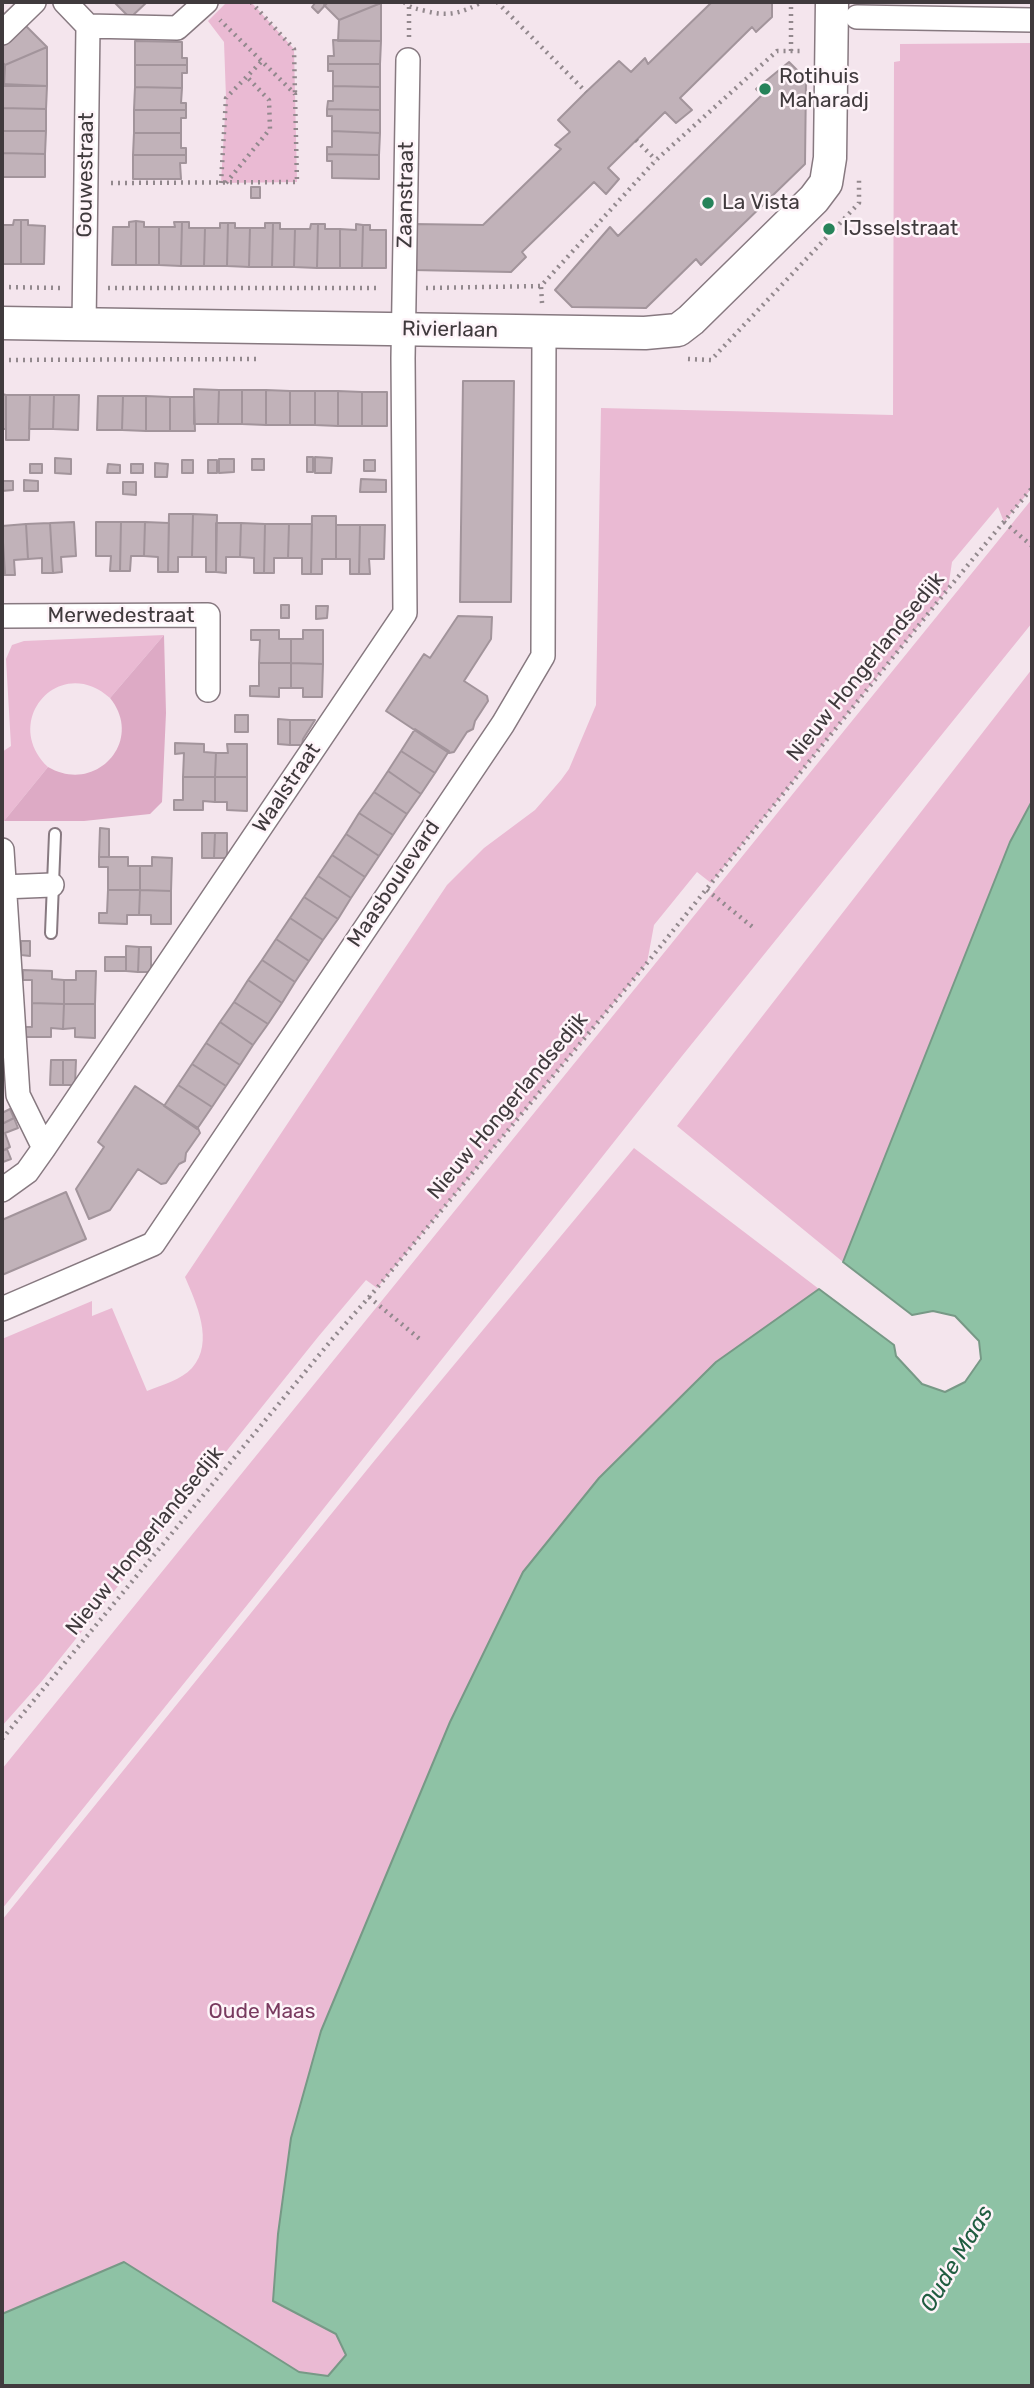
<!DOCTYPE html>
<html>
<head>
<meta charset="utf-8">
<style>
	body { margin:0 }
	#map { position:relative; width:1034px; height:2388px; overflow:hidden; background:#f4e5ed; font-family:Rubik,sans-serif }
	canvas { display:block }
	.frame { position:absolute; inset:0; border:4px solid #403a3d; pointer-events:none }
</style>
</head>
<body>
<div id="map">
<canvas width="1034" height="2388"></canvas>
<div class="frame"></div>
</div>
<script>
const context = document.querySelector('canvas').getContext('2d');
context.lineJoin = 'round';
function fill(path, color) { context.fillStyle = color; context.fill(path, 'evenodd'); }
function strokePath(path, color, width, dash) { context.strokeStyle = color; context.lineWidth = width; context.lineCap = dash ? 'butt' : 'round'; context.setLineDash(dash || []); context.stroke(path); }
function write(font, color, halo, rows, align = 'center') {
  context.font = font + ' Rubik,sans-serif'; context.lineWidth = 5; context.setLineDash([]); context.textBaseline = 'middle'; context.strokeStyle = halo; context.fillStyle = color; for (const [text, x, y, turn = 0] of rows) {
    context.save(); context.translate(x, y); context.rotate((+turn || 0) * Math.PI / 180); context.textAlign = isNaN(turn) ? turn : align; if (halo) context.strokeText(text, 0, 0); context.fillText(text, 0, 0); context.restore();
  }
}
const green = new Path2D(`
	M227 2H251L294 49 297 182 221 183 226 98 224 42 208 21Z
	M1032 43V488L1004 522 998 507 952 562 948 589 711 883 697 872 654 925 647 963 377 1288 366 1280 318 1337 42 1681 2 1726V1339L92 1301V1316L112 1308 147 1391C162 1385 181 1380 192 1368 215 1342 196 1303 185 1277L447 885 484 848 535 810 561 780 569 769 596 705 601 408 893 415 894 62 900 61V44Z
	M1032 499V623L682 1056 252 1599 2 1909V1769Z
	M164 635 110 698C60 653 0 721 48 767L4 821 2 752 11 746 6 659 12 645 24 641Z
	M1032 669V801L1010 842 843 1262 677 1126Z
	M634 1148 819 1289 816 1292 896 1356 898 1373 345 2386H2V1920L375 1460Z`);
const forest = new Path2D(`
	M164 635 166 713 162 802 150 814 84 821H4L48 767C96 795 145 741 110 698Z`);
const water = new Path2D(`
	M1032 801V2386H2V2314L124 2262 299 2372 328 2376 346 2355 336 2334 273 2301 278 2234 291 2138 321 2031 450 1722 523 1572 599 1478 716 1362 819 1289 894 1345 896 1356 922 1384 945 1392 965 1382 981 1359 979 1341 955 1316 933 1311 912 1315 843 1262 1010 842Z`);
const building = new Path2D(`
	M114 2H147L130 18Z
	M314 2H328L318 13 312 7 315 3Z
	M328 2H379L381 3 339 20 324 5Z
	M712 2H772V17L756 32 752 27 680 98 692 110 676 123 665 112 608 168 619 179 606 194 594 182 522 252 526 257 511 272 413 270V224L483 225 561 149 555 145 570 132 558 120 586 92 619 61 631 72 645 58 648 64Z
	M381 3V41H338L339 20Z
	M20 20 47 47 5 65 2 62V37Z
	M333 40 381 41 380 64H328V56H334Z
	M135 41 182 42V58H187V65H135Z
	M47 47V86H4L5 65Z
	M789 62 806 79 805 164 701 265 696 259 646 308 572 307 555 290 610 227 618 236 762 95 756 89Z
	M328 64H380V87L333 86V71H328Z
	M135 65H187V73H182V88L135 87Z
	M2 84 47 86 46 109 2 108Z
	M333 86 380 87V110L327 109 328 101H333Z
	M135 87 182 88 181 103H186V110H134Z
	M2 108 46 109V131H2Z
	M327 109 380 110V133L332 131V116H327Z
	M134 110H186V118H181V133H134Z
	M2 131H46L45 154 2 153Z
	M332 131 380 133 379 155 327 154V147H332Z
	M134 133H181V148H186V155H133Z
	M2 153 45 154V177H2Z
	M327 154 379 155V179L332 178V161H327Z
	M133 155H186V163H180L181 179H133Z
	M251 187H260V198H251Z
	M14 220H21V264H2V225H13Z
	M21 220H28V225L45 226 44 264H21Z
	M136 221V265H112L113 227H129V222Z
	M136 221 144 222V227H159V265H136Z
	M174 222H182L181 266 159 265V227H175Z
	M182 222H189V228H205L204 266H181Z
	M220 223H228L227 266H204L205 228H220Z
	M228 223H235V228H250L249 267 227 266Z
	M265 223H273L272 267H249L250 228H265Z
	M273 223H280V229H295L294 267H272Z
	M311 224H318L317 268 294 267 295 229H310Z
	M318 224H325V229H340V268H317Z
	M356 224 363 225 362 268H340V229L356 230Z
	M363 225H370V230H386V268H362Z
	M463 381H514L511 602H460Z
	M194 389 219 390 218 424H194Z
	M219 390H242V424H218Z
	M242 390H266V425L242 424Z
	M266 390 290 391V425H266Z
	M290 391H315V425H290Z
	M315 391H338V426L315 425Z
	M338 391 362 392V426H338Z
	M362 392H387V426H362Z
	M2 394 6 395V429H2Z
	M6 395H30L29 440H6Z
	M30 395H54L53 429H29Z
	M54 395H79L78 430 53 429Z
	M98 396H123L122 430H97Z
	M123 396H146V431L122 430Z
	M146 396 170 397V431H146Z
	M170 397H194L195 431H170Z
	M307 457H313V472H307Z
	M315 457 332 458 331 473H315Z
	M55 458 71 459V474L55 473Z
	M219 459H234V472L219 473Z
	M252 459H264V470H252Z
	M182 460H193V473H182Z
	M208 460H217V473H208Z
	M364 460H375V471H364Z
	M155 463 168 464 167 477H155Z
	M30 464H42V473H30Z
	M108 464 120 465V473H107Z
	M131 464H143V473H131Z
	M361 479 386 480V492H360Z
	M24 480 38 481V491H24Z
	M2 481H13V490L2 491Z
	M123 482H136V495L123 494Z
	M169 514H193L192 557H178V572H168Z
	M193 514 217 515 216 572H206V557H192Z
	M312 516H336V559H322V574H311Z
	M74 522 76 556 61 557 62 572 53 573 50 523Z
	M96 522H121L120 571H110L111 556H96Z
	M121 522H145L144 556H131L130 571H120Z
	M145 522 169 523 168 572H158V557L144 556Z
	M50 523 53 573H42V558L28 559 26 524Z
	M216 523H241L240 557H226V573L216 572Z
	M241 523 265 524 264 573H254V558L240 557Z
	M26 524 28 559 14 560 15 575H5L2 526Z
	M265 524H289L288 558H274V573H264Z
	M289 524H312L311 574H302V558H288Z
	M336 525H360L359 574H350V559H336Z
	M360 525H385L384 559H369L370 574H359Z
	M2 526 5 575H2Z
	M281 605H289V618H281Z
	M316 606H328L327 618 316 619Z
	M458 616 492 617 491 639 464 681 487 696 488 701 475 721 473 729 467 732 454 752 449 753 386 711 424 654 430 658Z
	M251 630H279V639H291V663H259L260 640H251Z
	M303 630H323V664L291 663V639H303Z
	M259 663H291V688H279V697L250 696V686H259Z
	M291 663 323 664 322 697H303V688H291Z
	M235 715H248V732H235Z
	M278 719 290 720V745L278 744Z
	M290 720H315L303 739 302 745H290Z
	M415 729 449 751 435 773 401 751Z
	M175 743 204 744V752L216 753 215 777H183L184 753 175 754Z
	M227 744H247V777H215L216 753H228Z
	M401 751 435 773 421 794 388 771Z
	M388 771 421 794 407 814 374 792Z
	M183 777H215V802L203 801V810H174V800H183Z
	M215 777H247V811L227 810V802H215Z
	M374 792 407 814 393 835 359 813Z
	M359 813 393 835 379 856 346 834Z
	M100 828 109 829V857H99Z
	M202 833H215L214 858H202Z
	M215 833H227V858H214Z
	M346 834 379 856 365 877 332 855Z
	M332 855 365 877 351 898 318 876Z
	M99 857H128V866H140V890H108V867H99Z
	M152 857 172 858 171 891 140 890V866H152Z
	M318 876 351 898 338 919 304 897Z
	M108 890H140L139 915H127V924L99 923V913H107Z
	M140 890 171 891V924H151V915H139Z
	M304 897 338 919 323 940 290 918Z
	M290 918 323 940 309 961 276 939Z
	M276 939 309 961 295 982 262 960Z
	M21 941H30V956L21 955Z
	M126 946 139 947 138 972 126 971Z
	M139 947H151V972H138Z
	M105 957H126V971H105Z
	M262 960 295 982 282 1003 248 980Z
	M23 970 52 971V979L64 980V1004L32 1003V980H23Z
	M76 971H96L95 1004H64V980H76Z
	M248 980 282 1003 268 1024 234 1002Z
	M234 1002 268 1024 253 1045 220 1022Z
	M32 1003 64 1004 63 1029 51 1028V1037H23V1027H32Z
	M64 1004H95V1038L75 1037V1028L63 1029Z
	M220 1022 253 1045 240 1065 206 1043Z
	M206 1043 240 1065 226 1086 192 1064Z
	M51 1060H63V1085H50Z
	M63 1060H76L75 1085H63Z
	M192 1064 226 1086 212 1107 178 1085Z
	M178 1085 212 1107 197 1129 164 1106Z
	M135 1086 198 1128 200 1133 186 1153 185 1161 179 1164 166 1183 161 1184 138 1169 110 1210 89 1219 76 1189 104 1147 98 1142Z
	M10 1109 14 1118 2 1124V1113Z
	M14 1118 18 1128 5 1133 10 1147 2 1151V1124Z
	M7 1149 11 1159 3 1162 2 1151Z
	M66 1192 86 1239 2 1275V1220Z`);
const path = new Path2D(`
	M251 2 294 49 295 93
	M404 2C410 8 417 9 426 11 448 17 462 13 482 2
	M497 2 586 92
	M409 37V6
	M791 51V2
	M636 140 656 160
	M111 183 297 182 295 94 220 20
	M221 183 226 98 262 61
	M226 183 270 129 269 100 247 77
	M2 287 61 288
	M108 288H379
	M426 288 541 286
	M542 303 541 286 656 160 777 51H803
	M688 359 711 360 859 203V178
	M2 360 256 359
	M1004 522 1032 546
	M707 890 755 929
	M369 1297 422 1341
	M2 1739 334 1337 377 1288 647 963 948 589 1032 488`);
const lane = new Path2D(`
	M51 933 55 834`);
const street = new Path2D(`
	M65 2 88 26 84 325
	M857 17 1032 20
	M88 26 177 28 206 2
	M2 33 34 2
	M2 616 208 615V690
	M2 850 18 1095 44 1148
	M2 887 52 885
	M2 1190 27 1172 44 1148 405 613 403 358 408 60
	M2 1309 153 1244 503 724 543 656 544 332`);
const secondary = new Path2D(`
	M2 323 645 333 678 330 691 320 814 199 826 183 830 158 832 2`);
const markers = [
	[765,89,7,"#26835a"],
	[708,203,7,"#26835a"],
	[829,229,7,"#26835a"]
];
const poiNames = [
	["Rotihuis",779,77],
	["Maharadj",779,101],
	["La Vista",722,203],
	["IJsselstraat",843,229]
];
const streetNames = [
	["Gouwestraat",86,175,-89],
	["Zaanstraat",406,195,-89],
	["Rivierlaan",450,330,1],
	["Merwedestraat",121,616],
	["Nieuw Hongerlandsedijk",866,667,-51],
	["Waalstraat",287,788,-56],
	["Maasboulevard",394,884,-56],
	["Nieuw Hongerlandsedijk",508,1106,-50],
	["Nieuw Hongerlandsedijk",145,1541,-51]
];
const parkNames = [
	["Oude Maas",262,2012]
];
const waterNames = [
	["Oude Maas",957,2259,-59]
];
fill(green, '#eabad3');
fill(forest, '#ddaac5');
fill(water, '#8ec2a5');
strokePath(water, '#779986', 2);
fill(building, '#c1b2b9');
strokePath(building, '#a2949b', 2);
strokePath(lane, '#877980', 14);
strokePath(street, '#877980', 26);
strokePath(secondary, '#877980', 35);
strokePath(path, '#92888d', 4.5, [2, 5]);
strokePath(lane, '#fff', 10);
strokePath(street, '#fff', 23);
strokePath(secondary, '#fff', 32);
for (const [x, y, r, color] of markers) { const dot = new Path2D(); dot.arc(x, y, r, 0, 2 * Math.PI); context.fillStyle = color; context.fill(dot); strokePath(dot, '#fef4f9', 2.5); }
write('21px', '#403a3d', '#fef4f9', poiNames, 'left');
write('21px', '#403a3d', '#fef4f9', streetNames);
write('21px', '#793a5f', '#fef4f9', parkNames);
write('italic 23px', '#205d41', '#fef4f9', waterNames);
</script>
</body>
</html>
